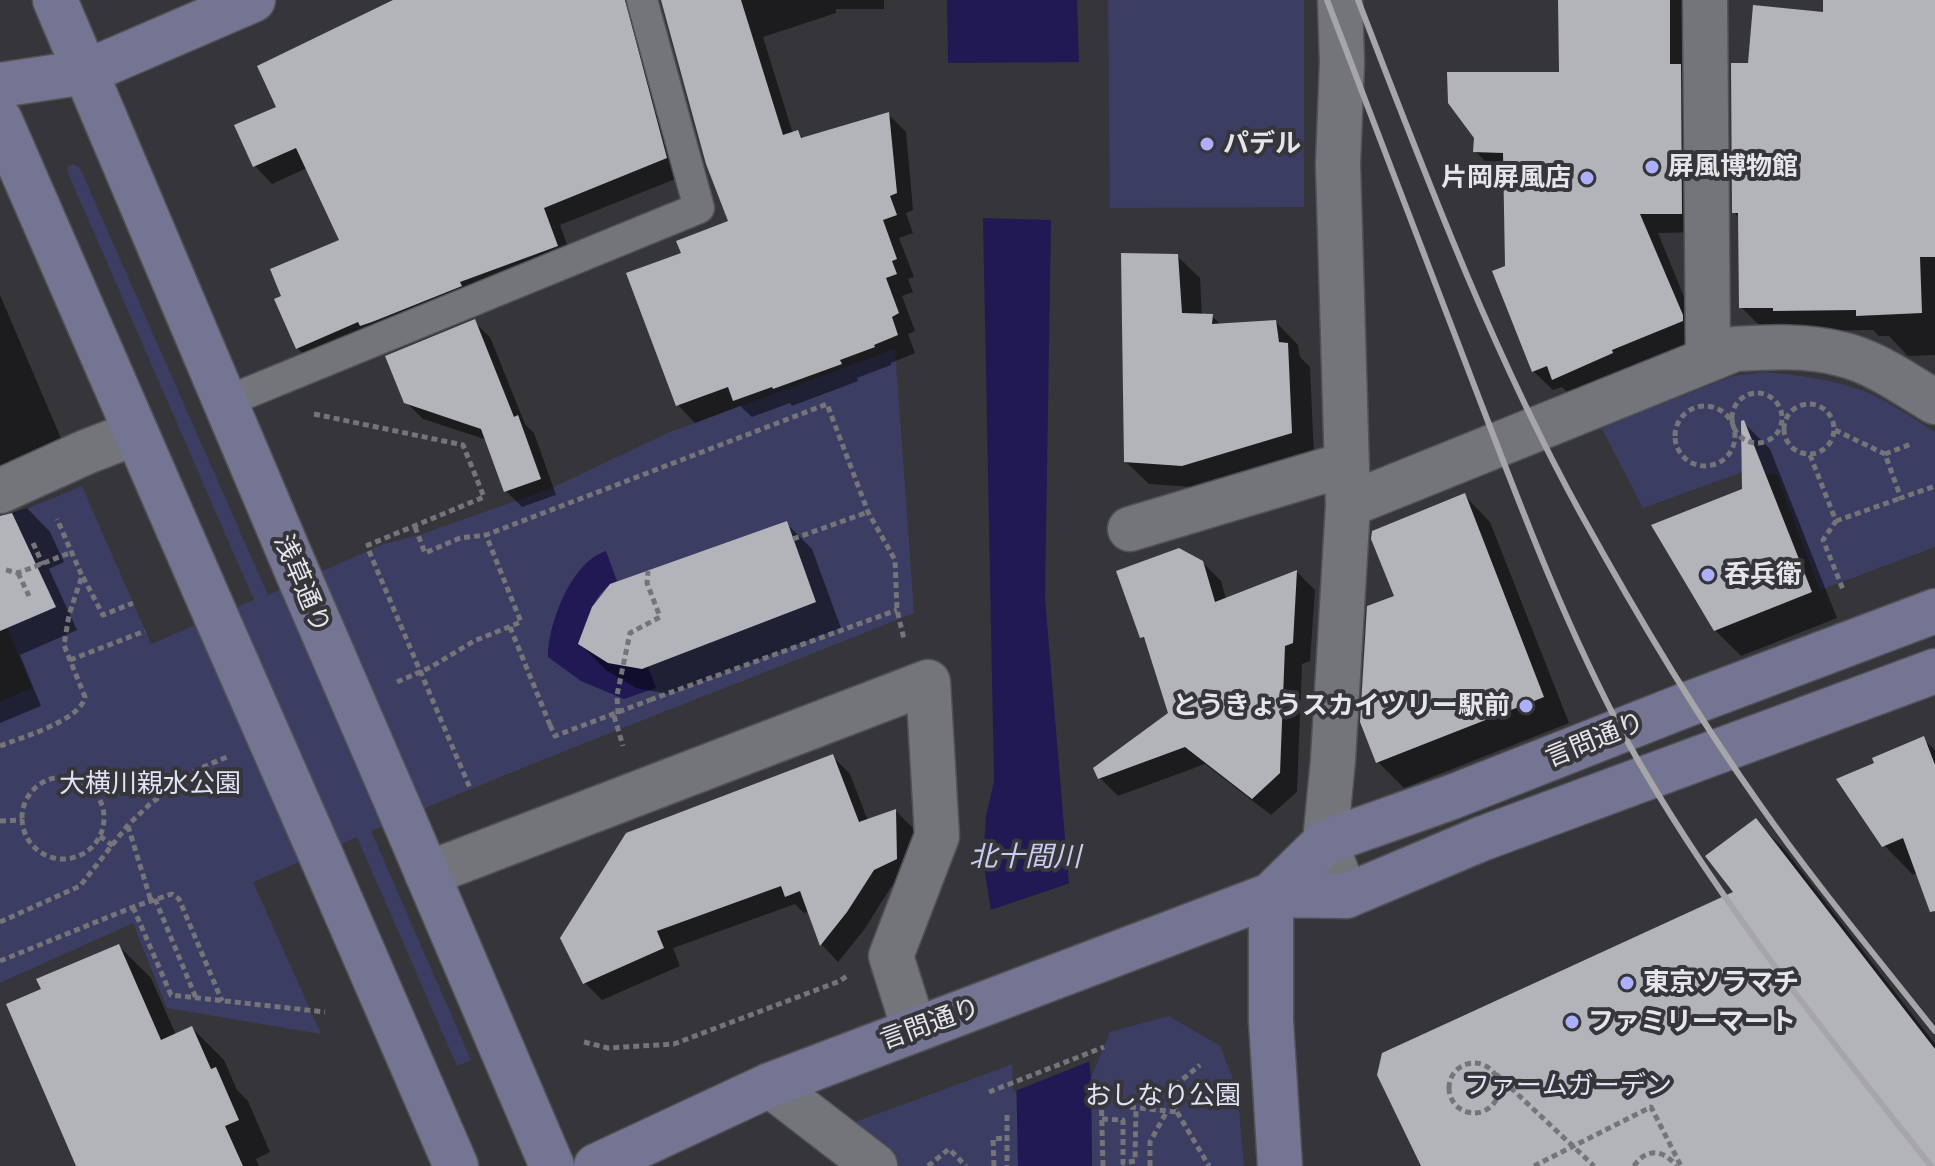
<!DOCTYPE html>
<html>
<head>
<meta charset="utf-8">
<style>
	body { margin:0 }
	canvas { display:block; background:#35353a }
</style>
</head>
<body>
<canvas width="1935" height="1166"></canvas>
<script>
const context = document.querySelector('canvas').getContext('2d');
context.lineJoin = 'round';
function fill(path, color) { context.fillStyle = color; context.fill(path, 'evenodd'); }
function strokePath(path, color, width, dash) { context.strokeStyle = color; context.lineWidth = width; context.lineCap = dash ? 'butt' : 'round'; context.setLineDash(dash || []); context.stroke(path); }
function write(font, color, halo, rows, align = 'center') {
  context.font = font + ' "Public Sans","Noto Sans JP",sans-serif'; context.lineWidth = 8; context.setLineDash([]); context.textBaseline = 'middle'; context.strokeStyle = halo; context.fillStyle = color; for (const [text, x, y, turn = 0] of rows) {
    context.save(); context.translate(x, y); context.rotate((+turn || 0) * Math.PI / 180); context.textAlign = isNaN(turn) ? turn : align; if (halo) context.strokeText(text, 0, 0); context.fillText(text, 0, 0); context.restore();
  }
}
const green = new Path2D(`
	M1108 0H1304V207L1110 208Z
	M72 164 80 168 268 595 384 544 419 535 547 490 668 433 895 349 914 613C733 686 550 754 371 831L471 1060 457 1066 357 837 253 882 321 1034 167 1008 133 923 0 983V702L32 688 0 610V520L82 486 151 644 254 600 68 173 67 167Z
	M1765 372C1794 375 1824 378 1852 387 1882 396 1909 416 1935 432V547L1820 590 1777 475 1745 471 1643 508 1601 427 1733 376Z
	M1169 1016 1220 1046 1237 1089 1244 1166H1092L1091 1078 1110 1032Z
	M1016 1063 1018 1166H895L851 1128 858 1121Z`);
const water = new Path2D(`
	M947 0H1077L1079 62 948 63Z
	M983 218 1051 220 1045 598 1068 874 1091 1078 1092 1166H1018L1016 1063 983 861 986 816 994 781Z
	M606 551 617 581C594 590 586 623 578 644L609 663 648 667 656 688 624 699 581 681 548 657C548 624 571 562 606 551Z`);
const pier = new Path2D(`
	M1073 882 1093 1060 1013 1092 1012 1063 988 911Z`);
const shadow = new Path2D(`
	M398 0H654L683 176 560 225 574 263 315 365 297 348 342 241 307 168 272 184 255 166 237 126 279 108Z
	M663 0H884V9H836V13L763 37 793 134 797 132 804 139 888 114 906 132 913 210 906 213 913 233 899 238 914 277 908 279 913 292 902 296 915 331 908 334 915 353 891 363V365L857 378 858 381 792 406 790 403 752 417 740 406 695 423 678 405 628 274 684 254 730 222Z
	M1560 0H1688L1701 232 1658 233 1702 341 1574 399 1562 387 1553 390 1533 371 1507 267 1506 171H1495L1475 151 1561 74Z
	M1825 0H1935V355L1908 356 1889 336H1879L1873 330 1796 331 1762 328 1741 307 1740 219 1734 212 1750 65 1825 14Z
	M1177 256 1200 278 1202 316H1212L1222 326 1276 322 1298 345 1300 357 1310 367 1314 455 1206 488 1149 484 1126 462Z
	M0 295 66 450 0 507Z
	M474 322 490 337 525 424 534 433 556 495 522 507 506 491 487 440 423 419 406 402Z
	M1744 423 1770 449 1837 618 1741 656 1715 630 1744 490Z
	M1464 495 1490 522 1569 723 1404 788 1378 762 1396 597Z
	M27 508 50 532 64 562 49 569 77 630 20 655 41 706 0 723V517Z
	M786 523 812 549 841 628 669 694 636 688 606 670 580 644Z
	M1202 562 1221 581 1226 599 1297 572 1315 590 1310 661 1302 664 1297 792 1271 815 1205 764 1118 796 1100 778 1170 714 1148 643 1142 637Z
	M1923 739 1935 750V892L1918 872 1913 875 1884 845 1877 764Z
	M833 757 850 774 868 821 896 811 913 828 914 877 891 887 864 930 838 962 822 945 809 911 804 913 795 904 673 948 680 966 602 1000 584 982Z
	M1756 821 1785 850 1935 1044V1166H1423L1736 893Z
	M119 946 151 978 176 1035 192 1028 224 1060 237 1090 248 1101 270 1152 256 1159 259 1166H78L44 990Z`);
const building = new Path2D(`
	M393 0H625L667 158 544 208 558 246 460 282 462 286 372 322 360 326 358 322 296 349 274 299 281 296 270 269 339 240 296 148 253 167 234 125 276 107 257 66Z
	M661 0H741L783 135 798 130 801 138 889 112 897 193 890 196 897 215 883 220 897 259 892 261 897 274 886 278 899 313 892 317 898 335 874 345 875 347 840 360 842 364 773 389 772 387 733 401 728 387 676 406 626 273 681 253 676 241 728 221 706 164Z
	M1558 0H1670V64H1681L1682 214H1640L1683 315V321L1612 350 1613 353 1552 380 1547 366 1532 372 1492 271 1505 266 1503 153 1473 152 1474 138 1448 103 1447 72H1559Z
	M1823 0H1935V257H1920L1922 313 1856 316V310L1773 311V308H1739L1738 213H1732L1731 63H1748L1753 5 1823 12Z
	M1121 253 1178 254 1182 313 1213 314 1212 324 1276 320 1279 342 1288 343 1292 433 1182 466 1124 462Z
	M475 319 514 417 518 415 541 479 504 492 481 429 404 403 385 356Z
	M1744 420 1812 592 1714 631 1651 525 1742 489 1741 421Z
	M1465 493 1544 697 1376 763 1360 722 1367 606 1394 596 1371 539 1372 531Z
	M12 513 56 607 0 631V516Z
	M787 521 816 602 642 669 608 663 578 644 592 607 610 584Z
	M1179 548 1203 561 1215 602 1297 570 1293 643 1285 646 1280 773 1252 799 1185 747 1098 779 1093 768 1168 713 1144 637 1140 638 1116 571Z
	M1924 736 1935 765V911L1930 912 1903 838 1882 847 1836 779 1874 763 1872 758Z
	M833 754 859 822 896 809 897 859 874 870 847 912 820 946 800 891 785 897 781 886 657 931 664 948 583 984 560 938 626 833Z
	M1756 818 1935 1049V1166H1421L1377 1075 1382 1053 1733 892 1705 856Z
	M119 944 161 1040 192 1026 211 1069 216 1067 239 1120 225 1126 243 1166H76L6 1004 41 989 36 979Z`);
const path = new Path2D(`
	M1732 418a25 25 0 1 1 50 0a25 25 0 1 1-50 0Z
	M1784 429a25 25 0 1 1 50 0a25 25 0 1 1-50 0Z
	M1675 436a30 30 0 1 1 60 0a30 30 0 1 1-60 0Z
	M314 414 463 445 484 497 366 546
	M1835 430 1885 454 1901 498 1935 486
	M1885 454 1911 444
	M1810 455 1836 521 1823 540 1844 592
	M1836 521 1901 498
	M415 527 425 553 460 538 486 535
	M793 539 868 512
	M33 543 43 565
	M6 570 18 573 72 552
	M18 573 29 596
	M83 577 103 615 133 603
	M510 627 550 725
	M70 660 145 631
	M397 682 431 667 474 641 521 622 486 535 827 404 868 512 895 560 897 610 904 639
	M650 700 897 610
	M618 714 617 695 630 633 660 617 647 583 648 571
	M614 716 623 746
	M0 746C22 737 80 721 85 697L64 645 69 615 82 576 57 519
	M22 818a41 41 0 1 1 82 0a41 41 0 1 1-82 0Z
	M0 821 22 820
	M128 826 151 901
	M100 836 113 846
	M155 899 196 998
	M133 907 171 995 325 1012
	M0 922 80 886 128 825 150 804 196 770 227 757
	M0 961 133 907 172 894 179 899 222 1001
	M584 1042 608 1048 674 1044 840 981 847 976
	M1449 1088a25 25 0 1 1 50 0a25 25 0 1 1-50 0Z
	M1496 1074 1594 1166
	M1101 1090 1103 1166
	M989 1092 1104 1047
	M1120 1106 1177 1112 1167 1092 1200 1065
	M1177 1112 1209 1166
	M1007 1115V1166
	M1102 1119 1123 1120V1163L1135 1161 1136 1108
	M928 1166 949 1149 966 1166
	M994 1166 993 1139 1007 1138
	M1150 1166V1142L1167 1111
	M1534 1166 1651 1107 1681 1166
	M1634 1166C1646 1148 1664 1149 1676 1166`);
const lane = new Path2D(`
	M225 402 699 208 642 0`);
const street = new Path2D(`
	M1340 0 1342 62 1338 164 1348 505 1333 760 1325 842 1346 896
	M1705 0 1708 360
	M0 491 86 452 135 433
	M1348 505 1735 349C1770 347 1806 345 1841 354 1875 362 1905 384 1935 402
	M1130 529 1347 464
	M427 874 928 682 937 836 891 956 914 1029
	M770 1085 875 1166`);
const secondary = new Path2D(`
	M55 0 301 581
	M0 85 86 72 253 0
	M0 120 216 616
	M403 817 552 1166
	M320 853 456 1166
	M1271 895 1325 842 1452 797 1683 706 1935 611
	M1271 895V1021L1280 1166
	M596 1166 770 1085 1271 895 1346 896 1481 839 1935 671`);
const rail = new Path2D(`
	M1327 0C1376 128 1425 257 1474 385 1520 505 1565 626 1626 739 1711 893 1822 1029 1931 1166
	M1358 0C1425 174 1491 350 1581 514 1635 612 1693 710 1758 802 1813 881 1875 955 1935 1031`);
const pathBridge = new Path2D(`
	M369 551 470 788
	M550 725 555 736 650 700`);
const secondaryBridge = new Path2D(`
	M301 581 403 817
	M216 616 320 853`);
const markers = [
	[1207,144,8,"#acaffb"],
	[1652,167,8,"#acaffb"],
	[1587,178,8,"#acaffb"],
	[1708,575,8,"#acaffb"],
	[1526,706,8,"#acaffb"],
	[1627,983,8,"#acaffb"],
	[1572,1022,8,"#acaffb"]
];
const poiNames = [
	["パデル",1223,144],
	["屏風博物館",1668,167],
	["片岡屏風店",1571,178,"right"],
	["呑兵衛",1724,575],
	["とうきょうスカイツリー駅前",1510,706,"right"],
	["東京ソラマチ",1643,983],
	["ファミリーマート",1588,1022]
];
const streetNames = [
	["浅草通り",302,584,67],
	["言問通り",1595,740,-22],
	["言問通り",930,1024,-20]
];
const parkNames = [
	["大横川親水公園",150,784],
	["ファームガーデン",1568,1086],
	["おしなり公園",1163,1096]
];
const waterNames = [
	["北十間川",1025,857]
];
fill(green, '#3c3d63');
fill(water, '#201954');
fill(pier, '#35353a');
fill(shadow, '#0007');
fill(building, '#b3b4ba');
strokePath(lane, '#515156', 33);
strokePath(street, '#515156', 47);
strokePath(secondary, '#515156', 47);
strokePath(path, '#747479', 5, [6, 4]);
strokePath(lane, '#74757a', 30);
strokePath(street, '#74757a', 44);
strokePath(secondary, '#747593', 44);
strokePath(rail, '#a6a6aa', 6);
strokePath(secondaryBridge, '#515156', 47, []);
strokePath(pathBridge, '#747479', 5, [6, 4]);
strokePath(secondaryBridge, '#747593', 44);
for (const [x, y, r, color] of markers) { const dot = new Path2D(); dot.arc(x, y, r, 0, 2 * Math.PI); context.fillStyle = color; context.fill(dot); strokePath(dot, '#35353a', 3); }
write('bold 26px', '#e6e6ea', '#35353a', poiNames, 'left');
write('26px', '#e6e6ea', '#35353a', streetNames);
write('26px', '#e0e2f6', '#35353a', parkNames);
write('italic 28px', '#c9ccf2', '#35353a', waterNames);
</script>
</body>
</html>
